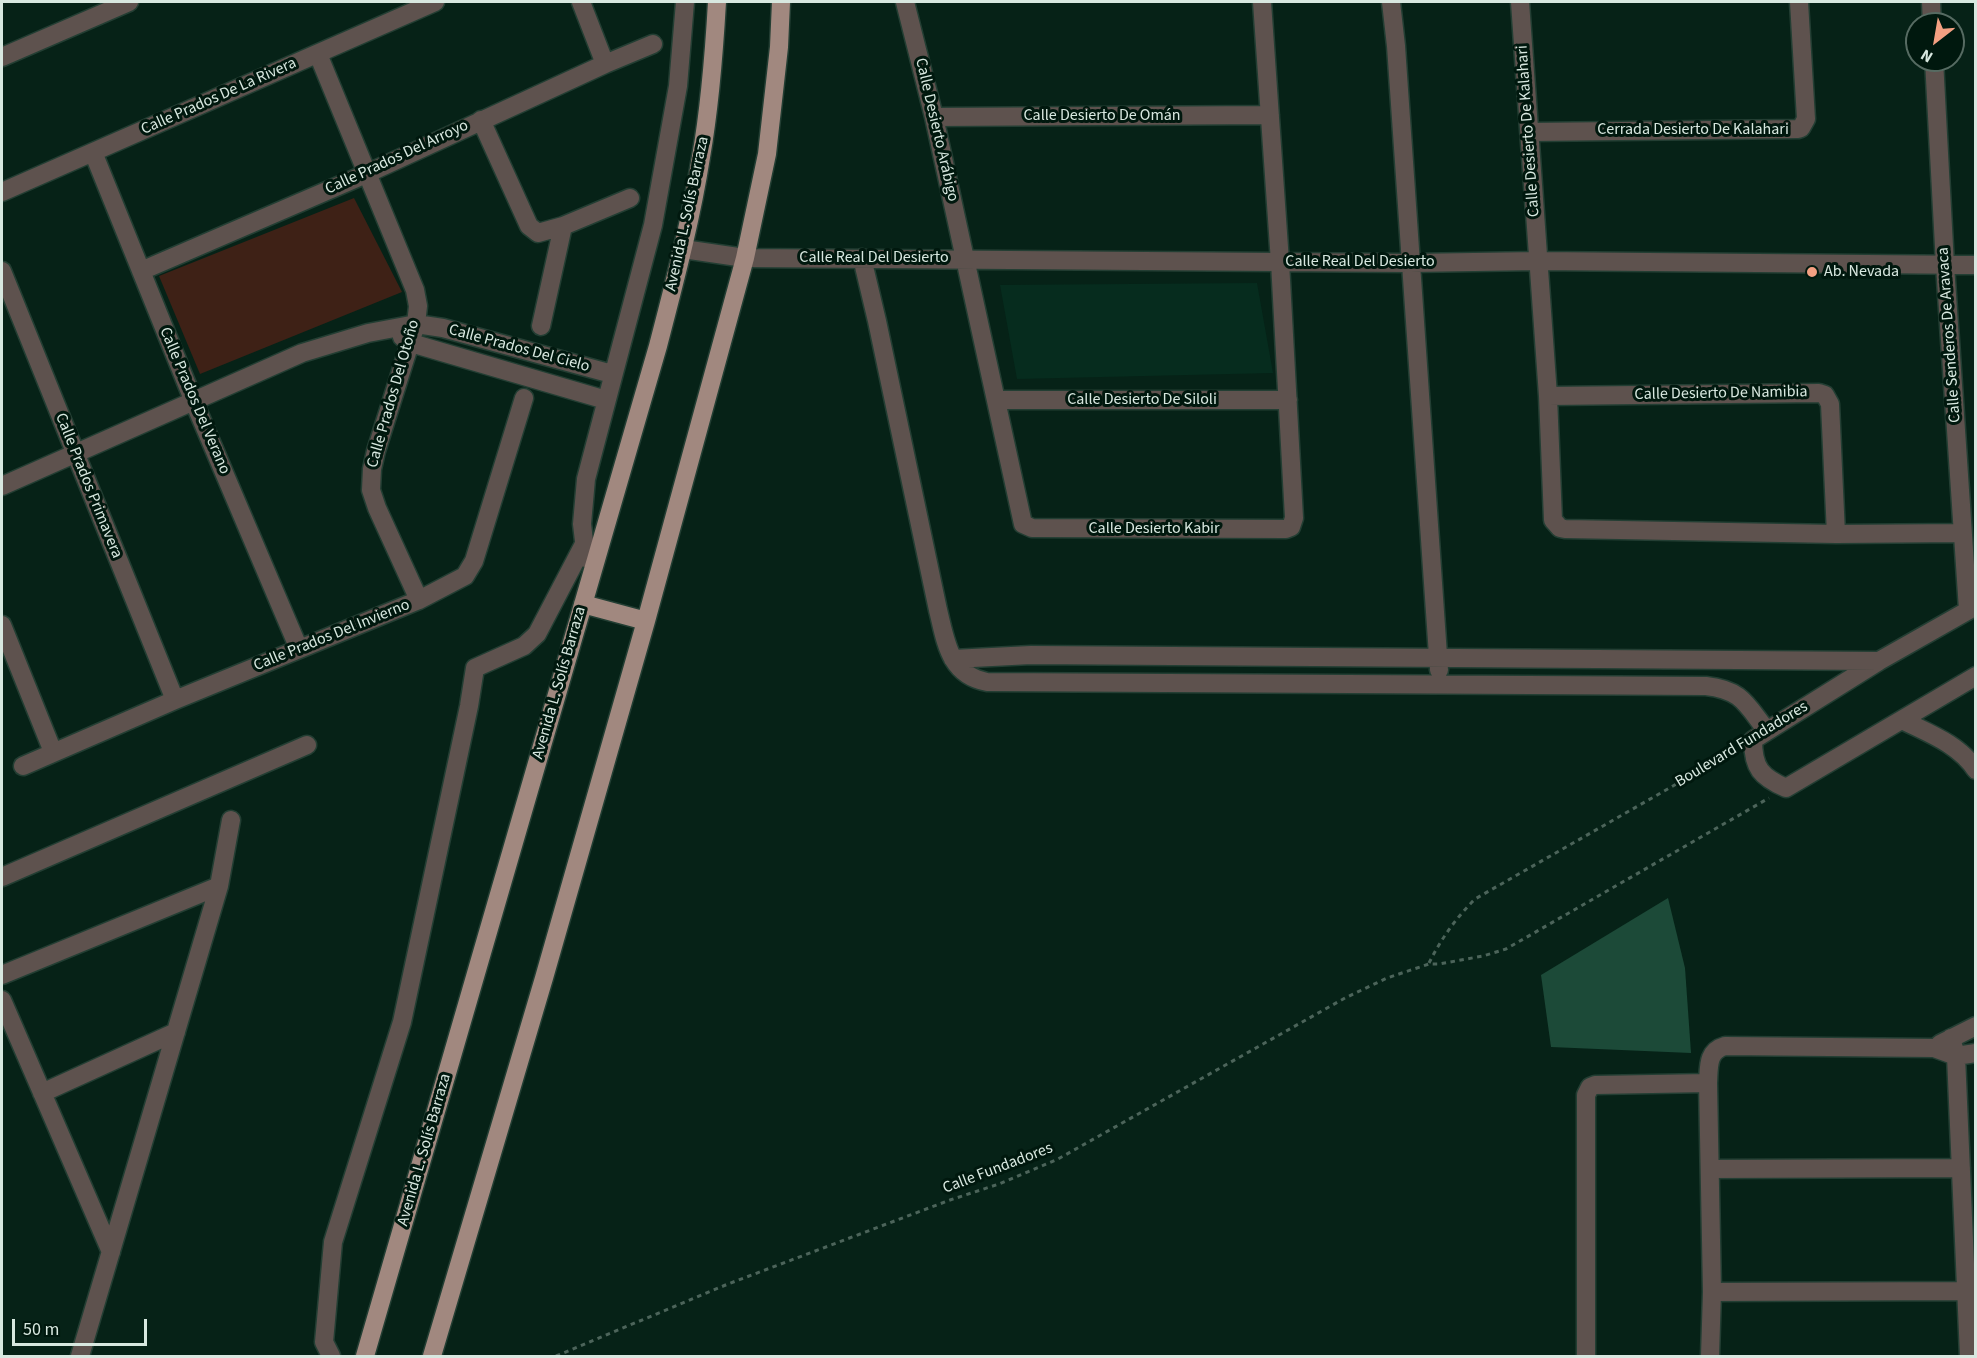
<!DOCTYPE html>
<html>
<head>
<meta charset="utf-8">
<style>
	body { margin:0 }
	#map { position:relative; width:1977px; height:1358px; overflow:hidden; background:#062217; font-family:"Source Sans 3",sans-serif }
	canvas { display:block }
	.frame { position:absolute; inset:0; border:3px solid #d8e8e0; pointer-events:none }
	.north { position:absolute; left:1905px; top:12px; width:60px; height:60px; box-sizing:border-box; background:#00180e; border:2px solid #566b62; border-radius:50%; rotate:211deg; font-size:16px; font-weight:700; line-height:24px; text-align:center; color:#d8e8e0 }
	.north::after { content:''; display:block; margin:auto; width:21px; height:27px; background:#f3a082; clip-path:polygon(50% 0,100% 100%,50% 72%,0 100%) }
	.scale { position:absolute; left:12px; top:1319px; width:135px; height:27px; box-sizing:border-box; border:3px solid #d8e8e0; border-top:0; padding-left:8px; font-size:18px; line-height:21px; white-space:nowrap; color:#d8e8e0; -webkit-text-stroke:4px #00180e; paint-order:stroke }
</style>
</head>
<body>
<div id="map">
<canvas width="1977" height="1358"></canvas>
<div class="frame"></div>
<div class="north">N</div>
<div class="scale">50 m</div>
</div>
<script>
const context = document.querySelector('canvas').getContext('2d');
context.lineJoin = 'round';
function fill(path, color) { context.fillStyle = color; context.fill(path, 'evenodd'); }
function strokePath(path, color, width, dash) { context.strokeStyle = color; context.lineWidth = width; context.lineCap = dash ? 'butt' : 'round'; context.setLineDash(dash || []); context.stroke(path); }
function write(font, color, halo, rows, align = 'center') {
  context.font = font + ' "Source Sans 3",sans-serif'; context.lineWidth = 6; context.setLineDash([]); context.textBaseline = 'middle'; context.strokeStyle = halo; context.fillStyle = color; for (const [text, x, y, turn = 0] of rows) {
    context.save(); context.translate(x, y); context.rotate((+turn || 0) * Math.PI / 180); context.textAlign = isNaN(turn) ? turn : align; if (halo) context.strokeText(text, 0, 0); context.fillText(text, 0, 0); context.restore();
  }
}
const built = new Path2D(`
	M1257 283 1273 373 1017 379 1000 285Z`);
const green = new Path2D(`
	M354 198 402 292 200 374 159 276Z`);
const water = new Path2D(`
	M1668 898 1685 968 1691 1053 1551 1047 1541 975Z`);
const path = new Path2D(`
	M1429 963C1441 939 1456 918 1475 899L1736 750
	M556 1356 728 1284 950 1200 999 1184 1058 1159 1345 998 1387 978 1429 964H1439L1483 956 1506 949 1769 798`);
const minor = new Path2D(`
	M581 2 605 64
	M905 2 934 117 1023 524 1032 528 1286 529 1291 527 1294 518 1280 262 1262 2
	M1391 2 1396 46 1439 670
	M1520 2 1548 396 1553 520 1560 528 1565 529 1836 534 1962 533
	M1931 2 1932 24
	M318 54 415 290 418 306 416 324 376 451 372 469 371 490 377 508 419 600
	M2 57 129 2
	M1934 60 1945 265 1968 610
	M934 117 1270 115
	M481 120 529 226 538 233 563 226 630 198
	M1530 132 1798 129 1801 128 1806 119 1799 2
	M93 152 194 402 299 649
	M2 192 435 2
	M683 249 745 258 1410 263 1538 261 1976 265
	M862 258 877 321 938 610C946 642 949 675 987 682L1706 686C1742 690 1746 704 1767 731
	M2 271 175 700
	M141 271 366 174 605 64 653 44
	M541 326 563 226
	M402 337 411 343 606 400
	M1548 396 1819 393 1825 395 1830 404 1836 534
	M997 400H1288
	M2 486 302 353 368 333 416 324 443 328 612 374
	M586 558 582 524 586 479 653 225 678 86 685 2
	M1976 606 1879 661 1767 731 1753 740C1753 768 1761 777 1786 788L1976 676
	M2 625 53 752
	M953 659 1031 655 1879 661
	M1902 720C1928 733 1959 744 1976 770
	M23 766 175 700 419 600 465 576 474 561 524 398
	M2 877 307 745
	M2 975 219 886
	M2 1000 111 1252
	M1951 1038 1956 1056 1969 1356
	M1940 1044 1976 1026
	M42 1093 176 1032
	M1710 1169 1961 1168
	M1712 1292 1966 1291
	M80 1356 219 886 231 820
	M331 1356 324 1342 333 1242 402 1022 469 706 475 668 524 646 537 634 583 546
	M1586 1356V1095L1590 1087 1595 1085 1708 1083
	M1710 1356 1712 1292 1708 1083C1709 1067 1707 1051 1725 1046L1934 1048 1956 1056 1976 1053`);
const major = new Path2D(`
	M583 604 646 621
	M365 1356 658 346C674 284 691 221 701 157 710 106 714 54 717 2
	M432 1356 544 978 646 621 745 258 767 154 779 47 781 2`);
const markers = [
	[1812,272,6,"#f3a082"]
];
const streetNames = [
	["Calle Prados De La Rivera",219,97,-24],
	["Calle Desierto De Omán",1102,116],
	["Calle Desierto Arábigo",936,130,77],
	["Cerrada Desierto De Kalahari",1693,130],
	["Calle Desierto De Kalahari",1529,131,-94],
	["Calle Prados Del Arroyo",397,158,-25],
	["Avenida L. Solís Barraza",688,214,-78],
	["Calle Real Del Desierto",874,258],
	["Calle Real Del Desierto",1360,262],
	["Calle Senderos De Aravaca",1950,335,-94],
	["Calle Prados Del Cielo",519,349,15],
	["Calle Prados Del Otoño",394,394,-74],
	["Calle Desierto De Namibia",1721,394,-1],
	["Calle Desierto De Siloli",1142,400],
	["Calle Prados Del Verano",194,401,67],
	["Calle Prados Primavera",88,486,68],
	["Calle Desierto Kabir",1154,529],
	["Calle Prados Del Invierno",332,636,-22],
	["Avenida L. Solís Barraza",560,683,-74],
	["Boulevard Fundadores",1742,745,-31],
	["Avenida L. Solís Barraza",425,1150,-74],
	["Calle Fundadores",998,1169,-21]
];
const poiNames = [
	["Ab. Nevada",1824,272]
];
fill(built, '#062c1e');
fill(green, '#3e2116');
fill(water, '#1c4a38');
strokePath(minor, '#233e33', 21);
strokePath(major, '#233e33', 21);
strokePath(path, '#4c645a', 3, [4.5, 4.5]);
strokePath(minor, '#5e524e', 18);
strokePath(major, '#a1887f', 18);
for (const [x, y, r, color] of markers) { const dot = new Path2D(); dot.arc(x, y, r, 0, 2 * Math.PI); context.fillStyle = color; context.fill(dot); strokePath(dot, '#00180e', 2); }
write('16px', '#d8e8e0', '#00180e', streetNames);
write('16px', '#d8e8e0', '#00180e', poiNames, 'left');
</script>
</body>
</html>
